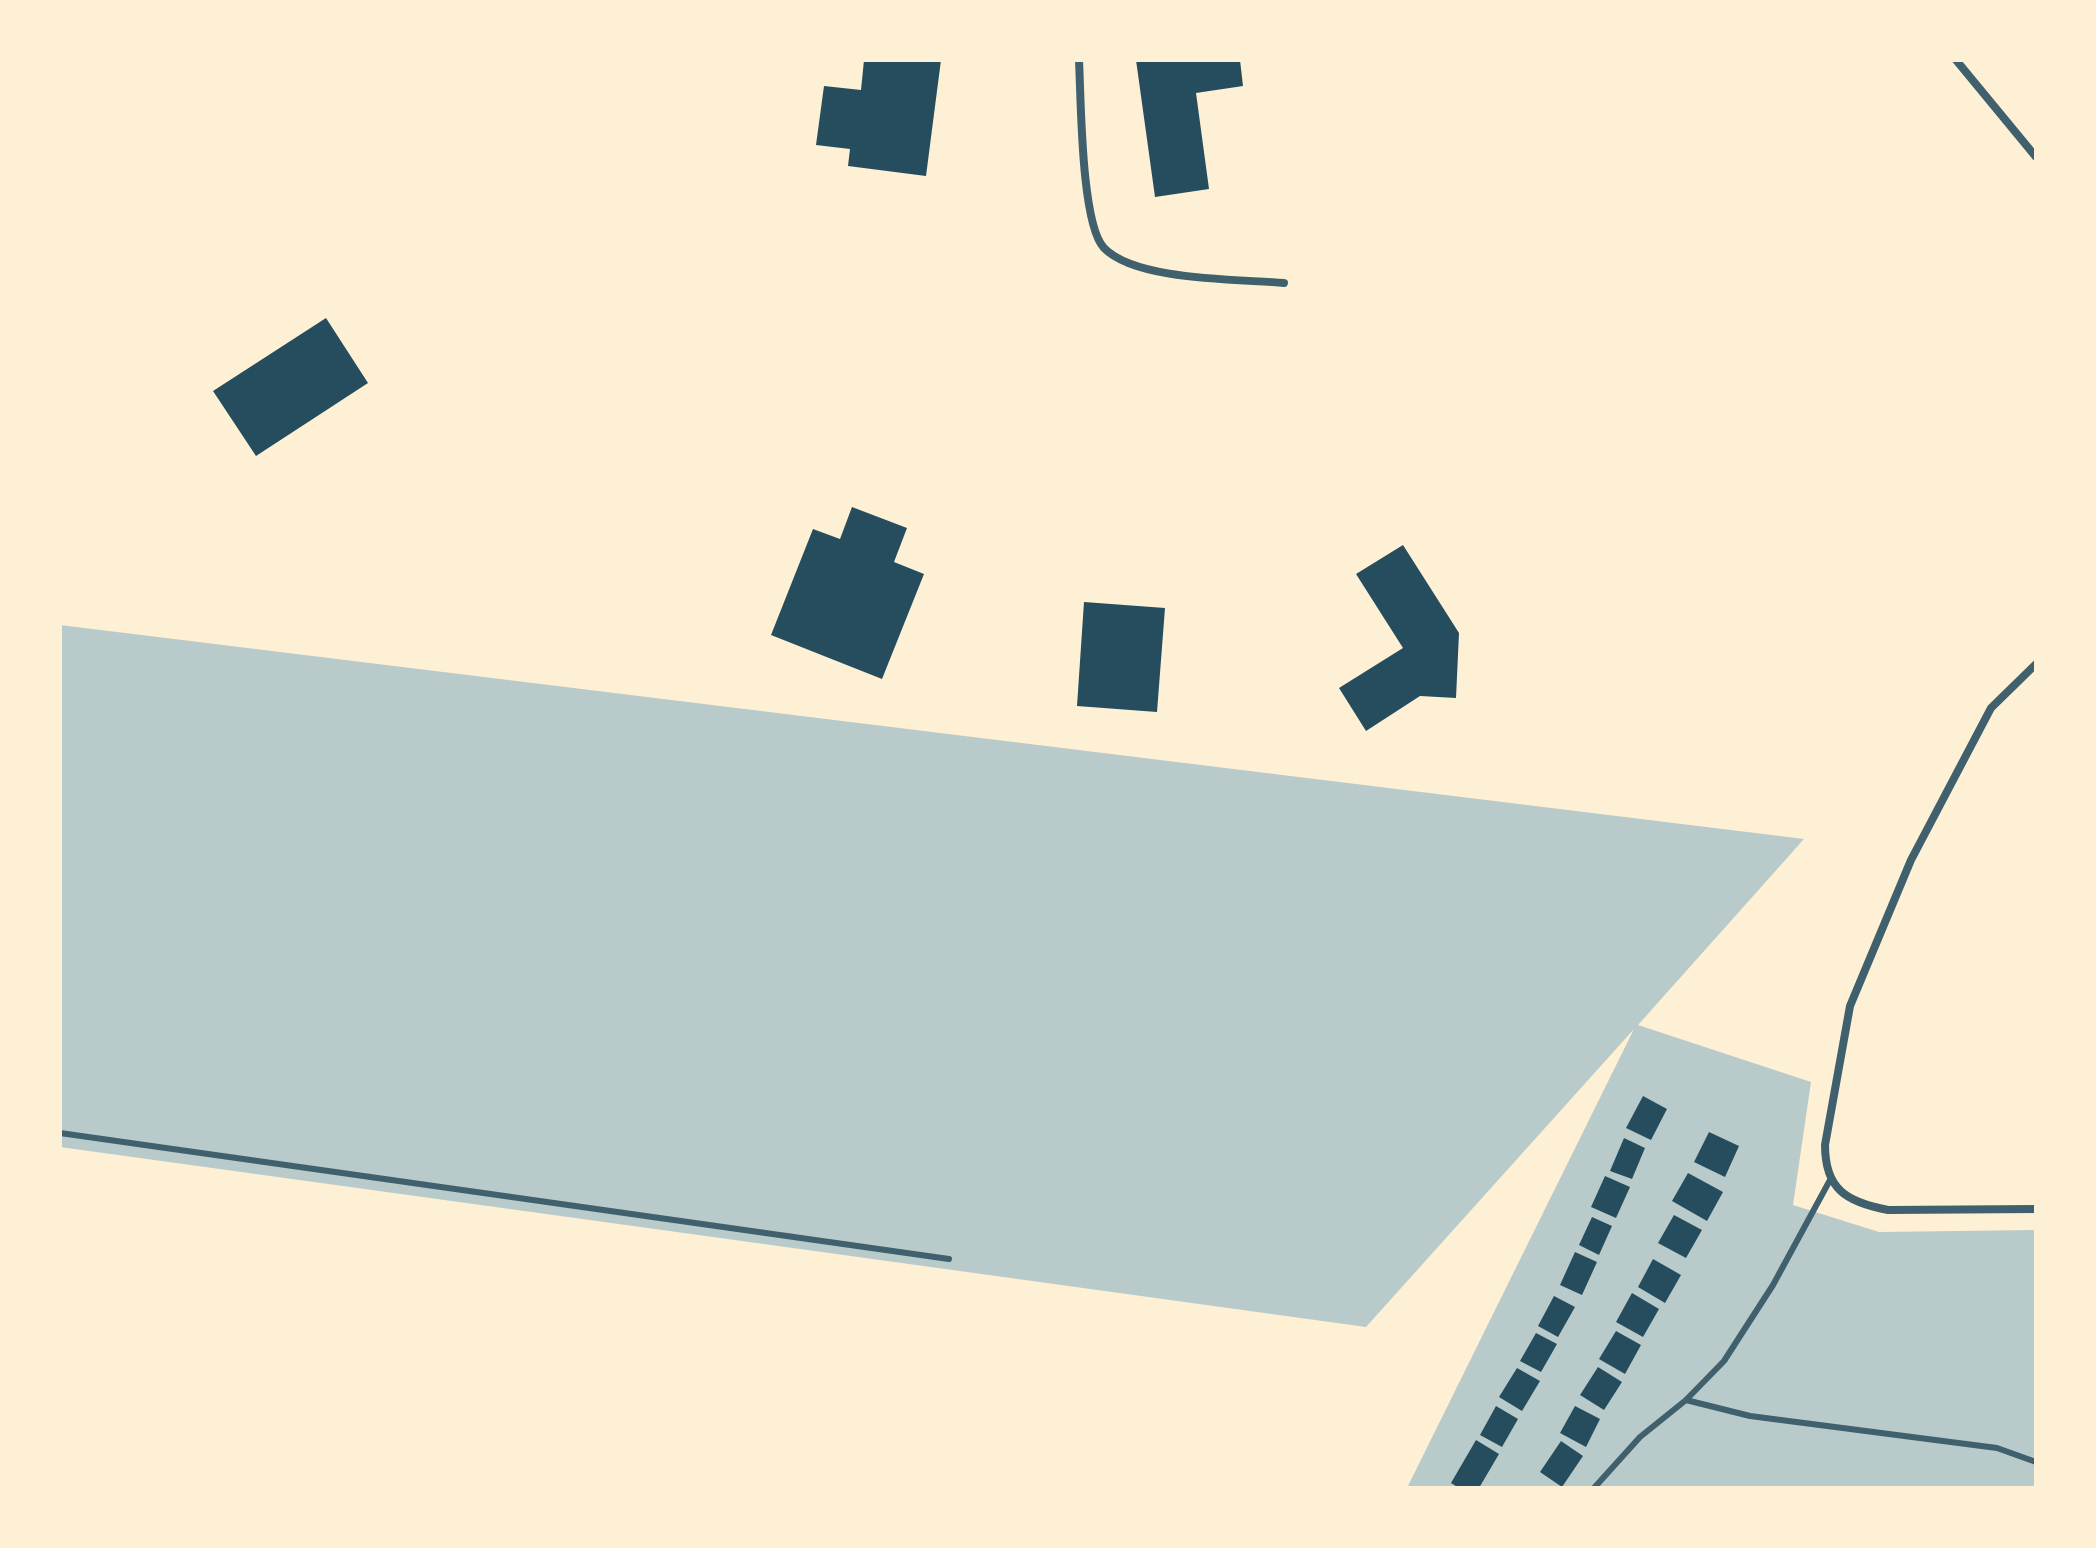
<!DOCTYPE html>
<html>
<head>
<meta charset="utf-8">
<style>
	body { margin:0 }
	#map { position:relative; width:2096px; height:1548px; overflow:hidden; background:#fdf0d5; font-family:Raleway,sans-serif }
	canvas { display:block }
	.frame { position:absolute; inset:0; border:62px solid #fdf0d5; pointer-events:none }
</style>
</head>
<body>
<div id="map">
<canvas width="2096" height="1548"></canvas>
<div class="frame"></div>
</div>
<script>
const context = document.querySelector('canvas').getContext('2d');
context.lineJoin = 'round';
function fill(path, color) { context.fillStyle = color; context.fill(path, 'evenodd'); }
function strokePath(path, color, width, dash) { context.strokeStyle = color; context.lineWidth = width; context.lineCap = dash ? 'butt' : 'round'; context.setLineDash(dash || []); context.stroke(path); }
const green = new Path2D(`
	M60 625 1804 839 1638 1025 1811 1082 1793 1205 1879 1232 2036 1230V1488H1407L1634 1029 1366 1327 60 1147Z`);
const building = new Path2D(`
	M864 60H941L926 176 848 166 850 149 816 145 824 86 861 90Z
	M1136 60H1240L1243 86 1196 93 1209 189 1155 197Z
	M326 318 368 383 256 456 213 391Z
	M852 507 907 528 894 562 924 574 882 679 771 635 813 529 840 539Z
	M1403 545 1459 633 1456 698 1420 696 1366 731 1339 688 1403 648 1356 574Z
	M1084 602 1165 608 1157 712 1077 706Z
	M1643 1096 1667 1109 1651 1140 1626 1128Z
	M1709 1132 1739 1146 1725 1177 1694 1162Z
	M1624 1138 1645 1148 1632 1179 1610 1171Z
	M1688 1173 1723 1192 1707 1221 1672 1201Z
	M1605 1176 1630 1187 1616 1218 1591 1207Z
	M1674 1215 1702 1230 1686 1258 1658 1243Z
	M1592 1217 1612 1226 1599 1255 1579 1245Z
	M1575 1252 1597 1262 1582 1295 1560 1285Z
	M1653 1259 1681 1275 1665 1303 1638 1287Z
	M1632 1293 1659 1309 1643 1337 1616 1322Z
	M1554 1296 1575 1307 1558 1337 1538 1326Z
	M1616 1331 1641 1345 1625 1374 1599 1359Z
	M1536 1333 1557 1344 1541 1372 1520 1361Z
	M1598 1367 1622 1382 1604 1410 1580 1395Z
	M1517 1368 1540 1381 1522 1411 1499 1397Z
	M1496 1406 1518 1419 1502 1447 1480 1435Z
	M1575 1406 1600 1419 1586 1447 1560 1433Z
	M1476 1440 1499 1454 1479 1488H1459L1451 1483Z
	M1561 1441 1583 1456 1562 1487 1540 1472Z`);
const service = new Path2D(`
	M60 1133 949 1259
	M1686 1400 1750 1416 1997 1448 2036 1462
	M1594 1488 1640 1437 1686 1400 1724 1361 1773 1285 1830 1180`);
const minor = new Path2D(`
	M1079 60C1081 98 1081 224 1104 248 1136 281 1238 279 1284 283
	M1956 60 2036 157
	M2036 664 1991 708 1911 860 1850 1006 1825 1145C1825 1189 1846 1202 1888 1210L2036 1209`);
fill(green, '#b9caca');
fill(building, '#264d5e');
strokePath(service, '#3f606c', 6);
strokePath(minor, '#3f606c', 8);
</script>
</body>
</html>
